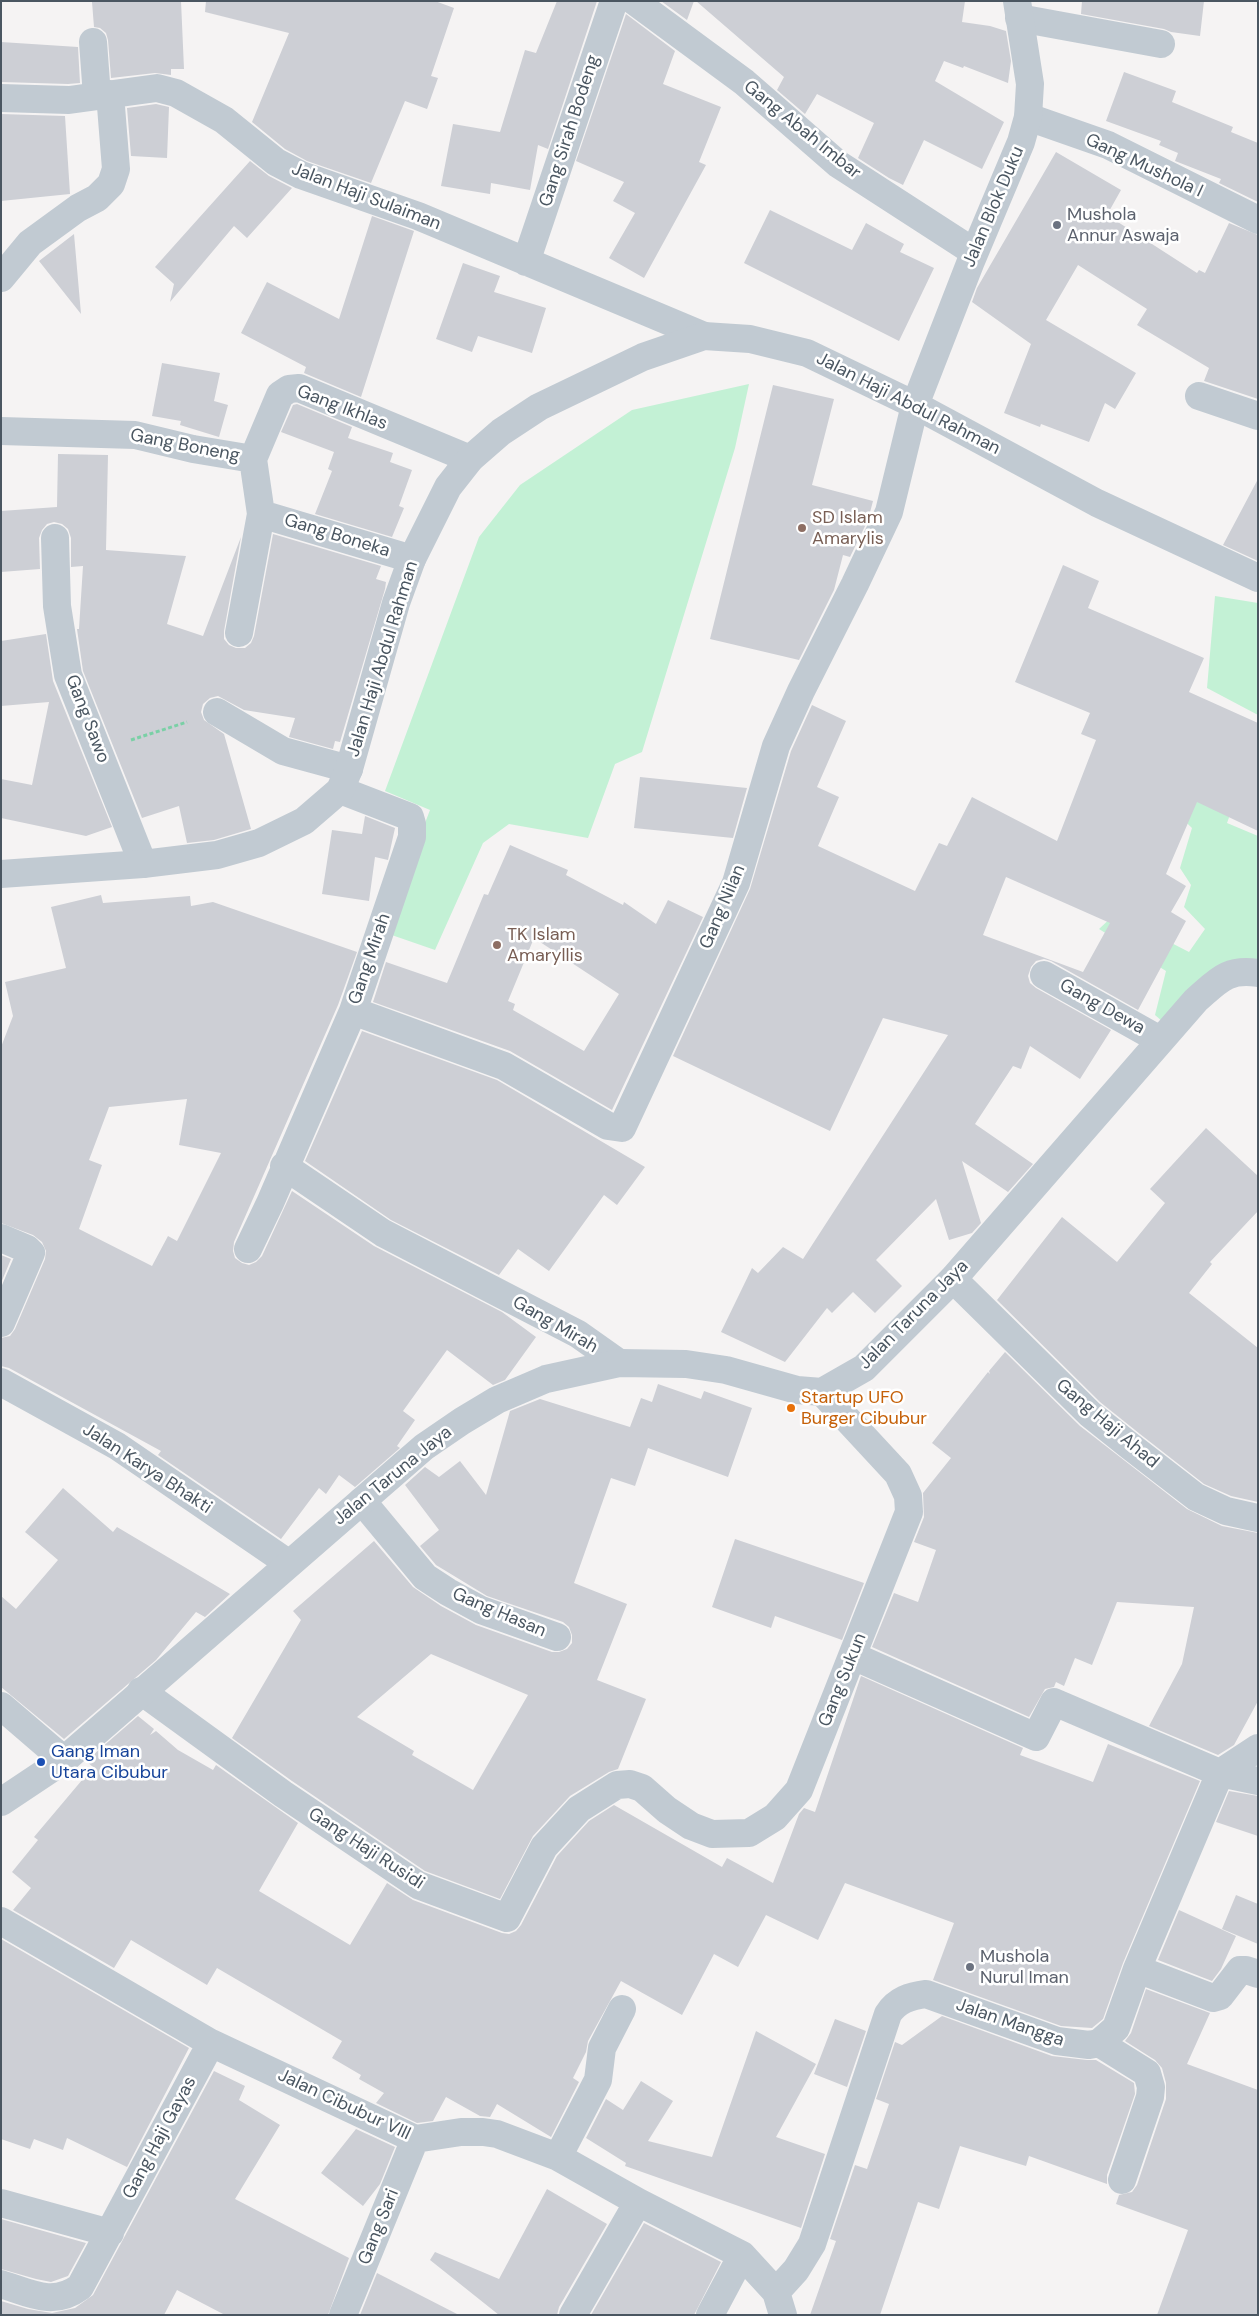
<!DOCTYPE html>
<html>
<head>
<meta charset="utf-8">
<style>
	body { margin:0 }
	#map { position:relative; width:1259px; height:2316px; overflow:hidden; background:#f5f3f3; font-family:"DM Sans",sans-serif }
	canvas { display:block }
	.frame { position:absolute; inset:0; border:2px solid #4a5661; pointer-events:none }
</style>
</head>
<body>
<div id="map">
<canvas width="1259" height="2316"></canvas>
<div class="frame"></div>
</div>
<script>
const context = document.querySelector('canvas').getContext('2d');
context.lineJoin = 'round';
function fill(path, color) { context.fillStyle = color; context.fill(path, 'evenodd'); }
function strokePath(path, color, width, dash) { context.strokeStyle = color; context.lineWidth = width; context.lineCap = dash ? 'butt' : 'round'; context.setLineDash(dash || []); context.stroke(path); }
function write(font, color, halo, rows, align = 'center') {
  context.font = font + ' "DM Sans",sans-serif'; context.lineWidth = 5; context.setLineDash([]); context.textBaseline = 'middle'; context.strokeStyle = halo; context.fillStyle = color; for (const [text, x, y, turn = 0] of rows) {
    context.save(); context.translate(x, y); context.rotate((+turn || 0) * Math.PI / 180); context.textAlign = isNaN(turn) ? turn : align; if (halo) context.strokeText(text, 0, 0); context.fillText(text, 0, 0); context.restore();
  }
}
const green = new Path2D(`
	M749 384 735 448 642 752 615 764 588 838 509 824 483 843 435 950 383 932 430 810 385 791 479 537 520 485 632 410Z
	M1215 596 1258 603V715L1207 688Z
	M1237 795 1227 823 1258 836V964L1171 1029 1155 1015 1166 971 1099 929 1115 914 1189 952 1205 929 1184 907 1191 885 1180 868 1192 828 1161 798Z`);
const building = new Path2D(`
	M109 1H181L184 69H171V75L155 73 111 78 108 40 106 33 100 28 94 27 92 2Z
	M206 1H435L454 8 431 76 438 78 427 109 405 101 371 183 307 161 285 149 252 122 289 33 205 12Z
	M557 1H597L548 149 538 145 530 190 491 183 490 194 441 186 453 124 500 132 525 50 536 53Z
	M661 1H694L687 20Z
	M696 1H965L962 22 990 26 1006 31 1011 61 1008 83 964 66 963 68 944 61 935 81 1004 122 982 169 924 140 903 185 889 178 858 158 874 123 817 94 805 114 777 90 784 77Z
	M1082 1H1204L1200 36 1171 32 1164 29 1081 14Z
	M626 14 675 51 663 84 721 107 699 162 706 165 644 278 609 258 635 213 613 201 624 182 576 161Z
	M1 42 78 47 80 83 68 84 1 82Z
	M1124 72 1176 91 1172 102 1233 127 1231 132 1258 143V202L1219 183 1221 179 1175 161 1178 153 1159 145 1161 141 1106 121Z
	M156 104 169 107 167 158 131 156 127 108Z
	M1 114 65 116 70 194 1 201Z
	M1056 152 1121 190 1107 215 1197 273 1199 270 1205 273 1229 223 1258 235V399L1204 381 1209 368 1137 325 1147 309 1078 265 1046 320 1136 373 1115 409 1105 403 1089 442 1041 424 1040 427 1004 413 1031 344 972 302 977 288Z
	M250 161 269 176 292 188 247 238 234 226 170 302 174 284 155 267Z
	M770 210 852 250 866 223 904 244 900 252 934 268 899 341 744 263Z
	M372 216 414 231 361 397 304 373 306 367 241 333 267 282 339 319Z
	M74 234 81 314 39 261Z
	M463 263 500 276 494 292 546 308 532 353 478 336 472 352 436 339Z
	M162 363 220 373 214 401 228 405 219 437 180 425 181 421 152 416Z
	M773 385 834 399 812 485 873 501 868 520 850 557 843 555 834 590 799 660 710 639Z
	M297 404 352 427 348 438 393 453 390 462 412 470 399 506 404 508 392 537 315 514 332 471 328 469 334 452 281 432 293 405Z
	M58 454 108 455 106 550 186 556 167 624 203 636 241 537 224 631V639L229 645 236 648H245L251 643 254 636 273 534 381 566 376 579 386 582 385 589 340 742 335 741 333 749 289 737 295 718 244 710 218 696 210 698 203 704 201 712 204 720 224 734 251 829 214 840 187 843 179 806 142 818 83 671 77 629H79L83 566 71 567V538L68 529 62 524 54 522 47 524 42 530 39 538 40 569 1 572V511L57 507Z
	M1258 479V561L1223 545Z
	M1063 565 1099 581 1088 608 1204 658 1189 692 1258 723V831L1197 802 1166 874 1186 886 1171 912 1186 921 1138 1010 1051 961 1044 959 1036 961 1031 967 1028 976 1030 983 1036 988 1111 1030 1080 1079 1030 1046 1021 1069 1013 1066 975 1124 1033 1164 1008 1192 962 1161 981 1223 972 1233 949 1240 936 1199 876 1260 902 1286 875 1313 853 1292 832 1313 827 1308 785 1362 721 1332 752 1268 758 1273 783 1247 803 1259 948 1035 883 1018 830 1131 673 1056 750 889 791 751 812 705 846 721 817 787 839 797 818 846 915 891 939 843 947 846 972 797 1057 841 1096 740 1081 734 1090 713 1015 682ZM1006 877 1110 923 1083 972 983 935Z
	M46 634 53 681 112 827 86 836 1 818V779L32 785 49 702 1 706V641Z
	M640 777 747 788 733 838 634 828Z
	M365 816 395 828 388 860 375 857 369 901 322 894 332 830 362 834Z
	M510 845 568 870 566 875 623 905 624 902 656 924 668 900 703 917 612 1110 510 1051 373 1002 386 962 447 983 484 894 488 895ZM534 938 619 994 584 1051 513 1010 515 1004 508 1001Z
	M101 895 103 903 190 896 191 906 213 902 357 952 338 1005 234 1242 233 1251 235 1258 242 1263 249 1265 256 1262 262 1256 292 1191 374 1246 502 1312 536 1337 505 1380 493 1385 447 1350 403 1411 415 1420 397 1446 400 1448 355 1487 339 1475 326 1494 319 1488 281 1539 158 1455 161 1451 9 1368 1 1366V1338L10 1336 15 1329 45 1259 46 1251 42 1242 33 1235 1 1223V1047L13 1016 5 982 66 968 51 907ZM187 1099 179 1145 221 1153 177 1241 168 1236 152 1266 79 1229 102 1165 89 1160 109 1107Z
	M362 1031 497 1080 645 1167 617 1205 604 1195 549 1271 518 1249 499 1275 391 1220 305 1161Z
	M1206 1128 1258 1176V1211L1210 1262 1212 1264 1189 1293 1258 1348V1502L1231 1496 1204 1484 1140 1434 1100 1402 997 1300 1062 1217 1117 1262 1165 1203 1150 1189Z
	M1 1255 11 1259 1 1283Z
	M1005 1352 1080 1426 1187 1509 1222 1526 1258 1533V1701L1234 1745 1218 1755 1149 1726 1182 1664 1194 1607 1117 1602 1092 1665 1075 1658 1064 1686 1056 1682 1054 1687 1045 1689 1029 1717 872 1647 894 1593 918 1602 936 1550 914 1542 924 1517 923 1493 951 1458 932 1443 988 1372 990 1374 989 1371Z
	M658 1384 701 1399 704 1391 752 1408 728 1477 648 1448 635 1486 611 1478 574 1583 627 1604 597 1680 646 1699 618 1769 609 1772 570 1796 533 1836 500 1899 425 1871 292 1781 232 1738 301 1620 293 1611 374 1541 413 1587 441 1606 476 1625 552 1652H559L567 1649 572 1643V1635L569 1627 563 1622 487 1596 436 1565 420 1546 439 1530 405 1485 425 1467 439 1477 460 1461 486 1495 510 1411 540 1399 630 1427 641 1398 652 1402ZM431 1654 528 1695 473 1790 412 1755 414 1751 357 1717Z
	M63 1488 113 1532 117 1527 230 1594 205 1617 196 1612 156 1660 64 1739 1 1687V1596L16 1609 58 1560 25 1532Z
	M735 1539 864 1583 842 1640 775 1616 771 1628 712 1607Z
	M861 1676 1023 1748 1020 1755 1093 1782 1108 1744 1200 1781 1123 1963 1103 2019 1092 2028 1061 2026 933 1980 954 1923 845 1883 818 1940 766 1915 738 1967 714 1954 682 2015 621 1981 588 2041 586 2052 573 2078 579 2082 551 2137 497 2104 490 2117 480 2116 446 2097 433 2121 417 2123 376 2103 384 2093 359 2079 361 2075 332 2058 342 2041 217 1968 207 1985 131 1940 114 1968 13 1910 31 1888 12 1872 38 1840 34 1837 93 1767 86 1761 138 1716 154 1729 150 1735 156 1731 178 1750 213 1770 216 1765 298 1823 259 1891 350 1945 387 1883 413 1900 502 1933 509 1934 516 1931 521 1925 557 1856 589 1821 614 1805 722 1867 727 1858 773 1883 799 1814 804 1808 815 1812Z
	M1229 1791 1258 1796V1836L1216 1822Z
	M1236 1895 1258 1904V1944L1222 1929Z
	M1179 1910 1236 1936 1221 1969 1212 1981 1158 1960Z
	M1 1939 189 2048 127 2167 67 2138 63 2150 34 2139 30 2149 1 2139Z
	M1146 1989 1210 2013 1187 2064 1258 2090V2315H1157L1188 2230 1116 2204 1119 2195 1132 2192 1137 2185 1166 2099V2083L1162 2068 1155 2060 1125 2041 1131 2033Z
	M942 2016 1052 2056 1087 2060H1096L1134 2083 1135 2094 1107 2175V2184L1029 2156 1026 2166 960 2146 939 2209 918 2202 880 2315H810L836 2241 830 2239 855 2165 867 2169 889 2104 876 2099 895 2042 902 2045Z
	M835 2019 866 2031 847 2087 814 2074Z
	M756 2031 816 2064 776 2137 825 2154 801 2228 625 2166 626 2163 586 2138 606 2099 623 2110 641 2081 673 2101 648 2141 712 2157Z
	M214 2071 245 2086 239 2100 280 2125 235 2199 349 2258 328 2315H225L177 2290 164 2315H1V2301L28 2309 52 2313 75 2308 93 2295Z
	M356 2129 395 2147 380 2184 363 2206 321 2173Z
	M547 2189 607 2224 559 2307 557 2315H499L430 2260 435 2252 499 2279Z
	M1 2219 86 2243 68 2276 51 2282 36 2279 1 2269Z
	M644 2223 721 2262 694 2315H591Z
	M377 2273 459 2315H360Z`);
const path = new Path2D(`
	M131 740 187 722`);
const minor = new Path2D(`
	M634 1 744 82 838 164 974 252
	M1019 18 1161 44
	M93 42 97 96
	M1 98 69 100 157 88 176 93 224 120 276 162 301 175 418 216 704 336
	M1028 117 1108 145 1258 220
	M526 262 614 1
	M1 278 30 243 78 208 97 198 111 184 116 169 110 94
	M1199 396 1258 416
	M1 431 135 435 193 449 253 459 261 514 239 633
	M253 459 280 395 289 389 299 388 470 459
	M261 514 412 559
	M55 538 57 606 68 675 143 864
	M217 712 283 751 349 769
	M1044 975 1160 1040
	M353 1011 504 1066 608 1126 622 1128 736 883 776 746 801 691 855 584 889 512 915 405
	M284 1166 383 1233 578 1334 619 1363
	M1 1238 27 1249 31 1253 1 1323
	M248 1249 270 1203 353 1011 412 837V824L410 817 340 790
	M953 1279 1090 1414 1130 1446 1196 1497 1226 1511 1258 1518
	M1 1382 117 1446 288 1563
	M362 1501 425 1577 448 1592 481 1610 557 1637
	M853 1656 1036 1737 1054 1702 1220 1773 1258 1781
	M141 1691 283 1794 418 1885 507 1918 544 1847 579 1809 617 1785 630 1784 642 1788 667 1810 691 1826 712 1834 749 1833 775 1817 799 1790 909 1512 908 1496 898 1474 822 1392
	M1 1706 64 1760
	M1 1921 211 2043 415 2139 461 2132H483L497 2134 558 2157 638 2202 742 2255 776 2292 783 2315
	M1137 1969 1213 1998 1220 1996 1240 1970H1246L1258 1974
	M1099 2043 1147 2073 1151 2087 1150 2097 1122 2180
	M558 2157 598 2080 602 2048 622 2009
	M1 2203 110 2233
	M1 2284C30 2293 53 2307 80 2287L211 2043
	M776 2292 796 2270 812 2244 888 2014C897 2000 910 1996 926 1994L1057 2041 1089 2045 1099 2043 1116 2028 1137 1969 1220 1773 1258 1748
	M343 2315 415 2139
	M573 2315 638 2202
	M710 2315 742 2255`);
const tertiary = new Path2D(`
	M915 405 971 261 1021 142 1028 117 1030 84 1017 1
	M1 874 143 864 217 855 259 843 304 821 340 790 349 769 396 603 412 559 448 487 470 459 501 432 539 407 643 357 704 336 750 339 807 353 915 405 1097 503 1258 578
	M1 1802 64 1760 424 1447 462 1421 497 1400 546 1379 619 1363 686 1364 726 1370 797 1390 822 1392 864 1368 953 1279 1196 1000C1218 981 1227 968 1258 973`);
const markers = [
	[1057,225,5,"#6b7280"],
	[802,528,5,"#8d6e63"],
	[497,945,5,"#8d6e63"],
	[791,1408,5,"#e8710a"],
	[41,1762,5,"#1a4fb4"],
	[970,1967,5,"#6b7280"]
];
const streetNames = [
	["Gang Abah Imbar",802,130,39],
	["Gang Sirah Bodeng",570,131,-72],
	["Gang Mushola I",1144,166,25],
	["Jalan Haji Sulaiman",366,197,21],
	["Jalan Blok Duku",994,207,-67],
	["Jalan Haji Abdul Rahman",908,404,27],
	["Gang Ikhlas",342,408,21],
	["Gang Boneng",185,446,11],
	["Gang Boneka",337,536,17],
	["Jalan Haji Abdul Rahman",383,659,-73],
	["Gang Sawo",87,719,69],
	["Gang Nilan",723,907,-67],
	["Gang Mirah",370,959,-71],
	["Gang Dewa",1102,1007,29],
	["Jalan Taruna Jaya",914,1315,-45],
	["Gang Mirah",555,1325,30],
	["Gang Haji Ahad",1107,1424,40],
	["Jalan Karya Bhakti",147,1469,33],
	["Jalan Taruna Jaya",393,1476,-39],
	["Gang Hasan",499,1613,23],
	["Gang Sukun",843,1680,-68],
	["Gang Haji Rusidi",366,1849,33],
	["Jalan Mangga",1010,2023,19],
	["Jalan Cibubur VIII",344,2105,25],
	["Gang Haji Gayas",160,2138,-62],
	["Gang Sari",379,2227,-68]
];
const worshipNames = [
	["Mushola",1067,215],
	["Annur Aswaja",1067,236],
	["Mushola",980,1957],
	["Nurul Iman",980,1978]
];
const educationNames = [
	["SD Islam",812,518],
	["Amarylis",812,539],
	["TK Islam",507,935],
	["Amaryllis",507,956]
];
const foodNames = [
	["Startup UFO",801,1398],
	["Burger Cibubur",801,1419]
];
const transitNames = [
	["Gang Iman",51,1752],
	["Utara Cibubur",51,1773]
];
fill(green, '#c3f1d5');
fill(building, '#cdcfd5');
strokePath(path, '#7ad0a6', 3, [4, 2.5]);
strokePath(minor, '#c1cad2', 28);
strokePath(tertiary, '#c1cad2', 28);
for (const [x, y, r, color] of markers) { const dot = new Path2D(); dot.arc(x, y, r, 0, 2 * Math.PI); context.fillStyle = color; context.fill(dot); strokePath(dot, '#fff', 2); }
write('18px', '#4a5661', '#fff', streetNames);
write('18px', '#5b616d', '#fff', worshipNames, 'left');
write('18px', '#785e54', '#fff', educationNames, 'left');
write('18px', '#c56008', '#fff', foodNames, 'left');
write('18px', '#164399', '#fff', transitNames, 'left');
</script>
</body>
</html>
